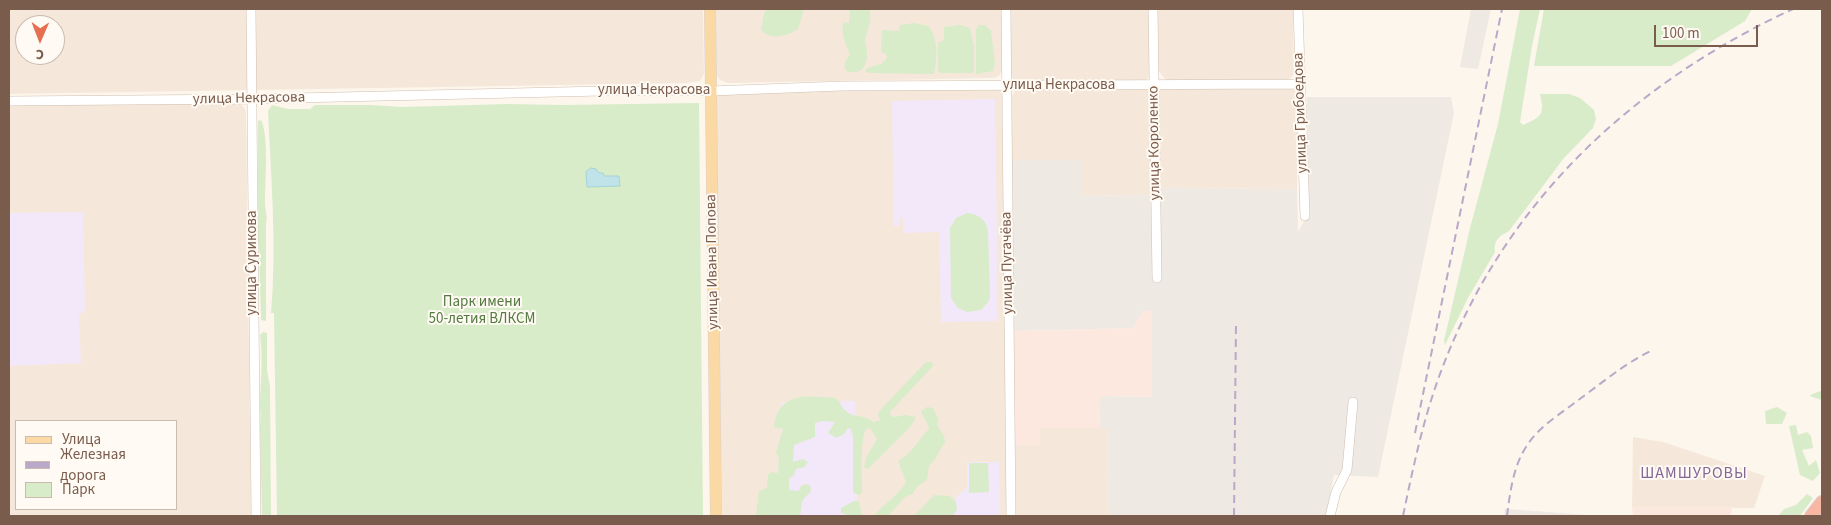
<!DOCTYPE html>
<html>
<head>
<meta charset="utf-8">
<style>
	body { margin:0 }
	#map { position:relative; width:1831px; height:525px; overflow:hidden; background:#fdf6ec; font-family:"Source Sans 3",sans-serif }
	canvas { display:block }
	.frame { position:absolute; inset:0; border:10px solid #7a5c4d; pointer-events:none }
	.legend { position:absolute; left:15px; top:420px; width:162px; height:90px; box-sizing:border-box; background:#fffaf3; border:1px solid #cabbb1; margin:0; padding:6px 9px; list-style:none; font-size:15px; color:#7a5c4d }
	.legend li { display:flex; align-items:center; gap:10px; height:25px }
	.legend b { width:25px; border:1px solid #cabbb1 }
	.north { position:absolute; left:15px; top:15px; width:50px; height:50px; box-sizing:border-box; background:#fffaf3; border:1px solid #cabbb1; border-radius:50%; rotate:181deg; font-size:14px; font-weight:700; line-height:20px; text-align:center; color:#7a5c4d }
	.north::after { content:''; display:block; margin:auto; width:18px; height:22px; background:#e76f51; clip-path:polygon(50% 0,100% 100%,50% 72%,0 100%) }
	.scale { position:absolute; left:1654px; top:25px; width:104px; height:22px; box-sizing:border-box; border:2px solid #7a5c4d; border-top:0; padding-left:6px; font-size:15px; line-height:18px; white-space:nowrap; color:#7a5c4d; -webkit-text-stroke:4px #fffaf3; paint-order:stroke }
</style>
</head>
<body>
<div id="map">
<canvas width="1831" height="525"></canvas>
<div class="frame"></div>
<ul class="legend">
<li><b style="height:6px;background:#fbd9a5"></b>Улица</li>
<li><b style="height:6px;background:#b9a8c9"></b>Железная дорога</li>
<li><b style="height:14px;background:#d8ecc9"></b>Парк</li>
</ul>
<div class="north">С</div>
<div class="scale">100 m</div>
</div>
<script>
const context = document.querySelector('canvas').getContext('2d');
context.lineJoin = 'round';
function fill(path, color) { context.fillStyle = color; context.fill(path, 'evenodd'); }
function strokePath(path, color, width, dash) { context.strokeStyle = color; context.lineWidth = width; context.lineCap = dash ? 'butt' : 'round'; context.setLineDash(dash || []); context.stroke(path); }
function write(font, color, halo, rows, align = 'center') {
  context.font = font + ' "Source Sans 3",sans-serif'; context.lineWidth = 4; context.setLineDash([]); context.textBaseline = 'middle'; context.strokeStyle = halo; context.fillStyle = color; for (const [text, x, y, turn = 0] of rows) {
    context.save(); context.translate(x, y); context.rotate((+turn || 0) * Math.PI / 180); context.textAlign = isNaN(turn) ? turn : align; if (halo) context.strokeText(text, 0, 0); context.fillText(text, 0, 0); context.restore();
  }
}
const residential = new Path2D(`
	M9 9H703L704 74 700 81 687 83 9 94ZM25 25H55V55H25Z
	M715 9H1002L1003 69 999 76 994 78 728 83 720 80 716 74Z
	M1009 9H1150V76L1144 81 1015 82 1011 77Z
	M1157 9H1293L1294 74 1288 80H1166L1157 69Z
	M996 87 1000 89 1002 94 1008 516H722L716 98 718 95 724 92Z
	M1294 87 1297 95V189L1156 188 1158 92 1160 89Z
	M1146 88 1151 93V195L1081 196 1080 160H1012L1011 98 1015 91 1018 89Z
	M238 103 243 106 246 111 251 516H9V105ZM16 421H176V509H16Z
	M1040 428H1107L1109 516H1016L1015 445H1040Z
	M1633 437 1663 442 1765 476 1754 508 1632 507Z`);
const commercial = new Path2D(`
	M1143 311H1152V397L1104 396 1099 400 1100 428H1040V445H1015L1013 331 1133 328Z
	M1632 507H1732L1731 516H1633Z`);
const industrial = new Path2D(`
	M1471 9H1491L1478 69 1460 67Z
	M1307 97H1451L1454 113 1378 477 1334 475 1326 516H1109L1107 428H1100L1099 400 1104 396 1152 397V311H1143L1133 328 1013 331 1012 160H1081L1082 196 1151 195 1152 252H1157L1156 188 1297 189 1298 232 1308 214Z
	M1505 508 1508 509 1601 516H1504Z`);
const education = new Path2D(`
	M995 99 998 321 938 322 941 321 939 232 903 233V218H899V226H894L892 101Z
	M83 212 85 310 79 315 81 363 9 366V213Z
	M855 401 857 516H783L781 403Z
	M967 462H999L1000 516H947V512L958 495 967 488Z`);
const green = new Path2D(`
	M766 9H804L798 29C787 36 772 41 761 30L764 14Z
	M850 9H869C873 19 867 30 865 40 865 44 867 48 867 52 868 66 861 76 846 71 843 64 845 61 850 55 847 44 839 35 844 22L849 23Z
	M1520 9H1540L1532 46 1520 122 1523 125C1541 117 1545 115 1540 94H1569L1580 98 1594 110 1596 119 1593 128 1564 158 1509 231C1499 236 1493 241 1495 252L1468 298 1445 345 1444 341 1470 228 1498 124Z
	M1544 9H1752L1745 21 1671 66H1534Z
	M914 23 928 26C939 37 937 60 934 74L871 73 865 72 867 68 881 64 887 58 886 54 881 52 882 30 899 31 900 25Z
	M960 25 970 28 974 47V71L973 73H940L938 71V43L944 40V27Z
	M978 25H985L991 31 995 64 993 71 976 74V30Z
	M699 103 703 516H277L274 313H271C277 246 271 178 268 111L272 105 288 109H310L315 105H371L403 107 507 104 562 105Z
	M261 120C269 134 265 185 265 203 265 211 268 216 266 223V321L261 320 259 248 256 223 258 209V121Z
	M967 213C978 214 986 219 988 231L990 297 988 302 981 310 967 312 958 308 951 298 950 228 956 218Z
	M263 332 267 333V370L270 387 271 516H262L260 426C261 418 260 410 260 402 261 379 263 357 260 335Z
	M1822 341V400L1810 396 1812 394 1821 391Z
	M926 362H932L933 366 890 412 891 416 895 417 905 415 916 417 911 426 868 469 864 467 866 458 877 439 870 428 865 430C860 450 862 472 862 493L860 495 853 493V437L851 429 848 428 844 434 837 438 828 433 835 422 822 421 815 423V437L794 445 793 462 803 459 808 462 805 467 796 469 794 475 789 479V490L799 491 800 487 805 484 810 485 811 491 802 501 800 516H756L759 491 767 488 768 475 771 472 778 473 779 459 776 452 783 429 774 427C778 391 808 396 835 398 841 402 841 407 846 411 852 417 859 415 866 418 869 419 871 421 874 422L880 420 878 414 883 407Z
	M927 407 933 408 938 419 937 425 944 436 945 442 933 462 929 465 927 480 917 487 912 494 905 497 888 516H874C883 504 899 495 906 482L898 461C911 455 918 440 929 429 928 422 923 418 921 411Z
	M1777 407 1787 413 1782 424H1766L1765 411Z
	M1796 425 1798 435 1807 432 1811 436 1813 448 1802 450 1809 466 1816 460 1820 473 1813 481 1800 475 1789 426Z
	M969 463H988L989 492 969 493Z
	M1807 494 1813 498 1800 516H1778L1784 509 1796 505Z
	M934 495 950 496 956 502 957 510 952 516H914Z
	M854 501H859L862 516H851L841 513V508Z`);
const water = new Path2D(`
	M591 168 596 169 599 173H603L604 176H619L620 186 587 187 586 172Z`);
const minor = new Path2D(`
	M251 9 256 516
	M1006 9 1011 516
	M1153 9 1157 278
	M1298 9 1305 216
	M9 101 252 99 602 91H711L842 86 1300 84
	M1330 516 1336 492 1347 470 1353 402`);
const major = new Path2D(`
	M710 9 716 516`);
const highway = new Path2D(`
	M1811 516 1822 502`);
const rail = new Path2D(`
	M1415 433 1502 9
	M1234 516 1236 322
	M1403 516C1413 468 1423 420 1440 374 1503 203 1631 84 1793 9
	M1507 516C1510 493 1513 467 1526 447 1538 427 1559 415 1577 401 1602 383 1625 363 1653 350`);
const streetNames = [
	["улица Некрасова",1059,86],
	["улица Некрасова",654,91],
	["улица Некрасова",249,99,-1],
	["улица Грибоедова",1301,113,-92],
	["улица Короленко",1155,143,-91],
	["улица Ивана Попова",713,262,-91],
	["улица Сурикова",253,263,-90],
	["улица Пугачёва",1008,263,-91]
];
const parkNames = [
	["Парк имени",482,303],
	["50-летия ВЛКСМ",482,320]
];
const neighbourhoodNames = [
	["ШАМШУРОВЫ",1694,474]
];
fill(residential, '#f5e8da');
fill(commercial, '#fde8e0');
fill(industrial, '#efe9e4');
fill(education, '#f3e8fa');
fill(green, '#d8ecc9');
fill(water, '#bfe3e8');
strokePath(water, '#a5d3da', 1);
strokePath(minor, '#d1beb0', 10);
strokePath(major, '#dad1cd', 12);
strokePath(highway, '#dad1cd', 14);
strokePath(minor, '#fff', 9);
strokePath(major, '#fbd9a5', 11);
strokePath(highway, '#f7b7a3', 12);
strokePath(rail, '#b9a8c9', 2, [8, 5]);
write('15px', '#7a5c4d', '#fffaf3', streetNames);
write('15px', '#537a41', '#fffaf3', parkNames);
context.letterSpacing = '1px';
write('16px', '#846695', '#fffaf3', neighbourhoodNames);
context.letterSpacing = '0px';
</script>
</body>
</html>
